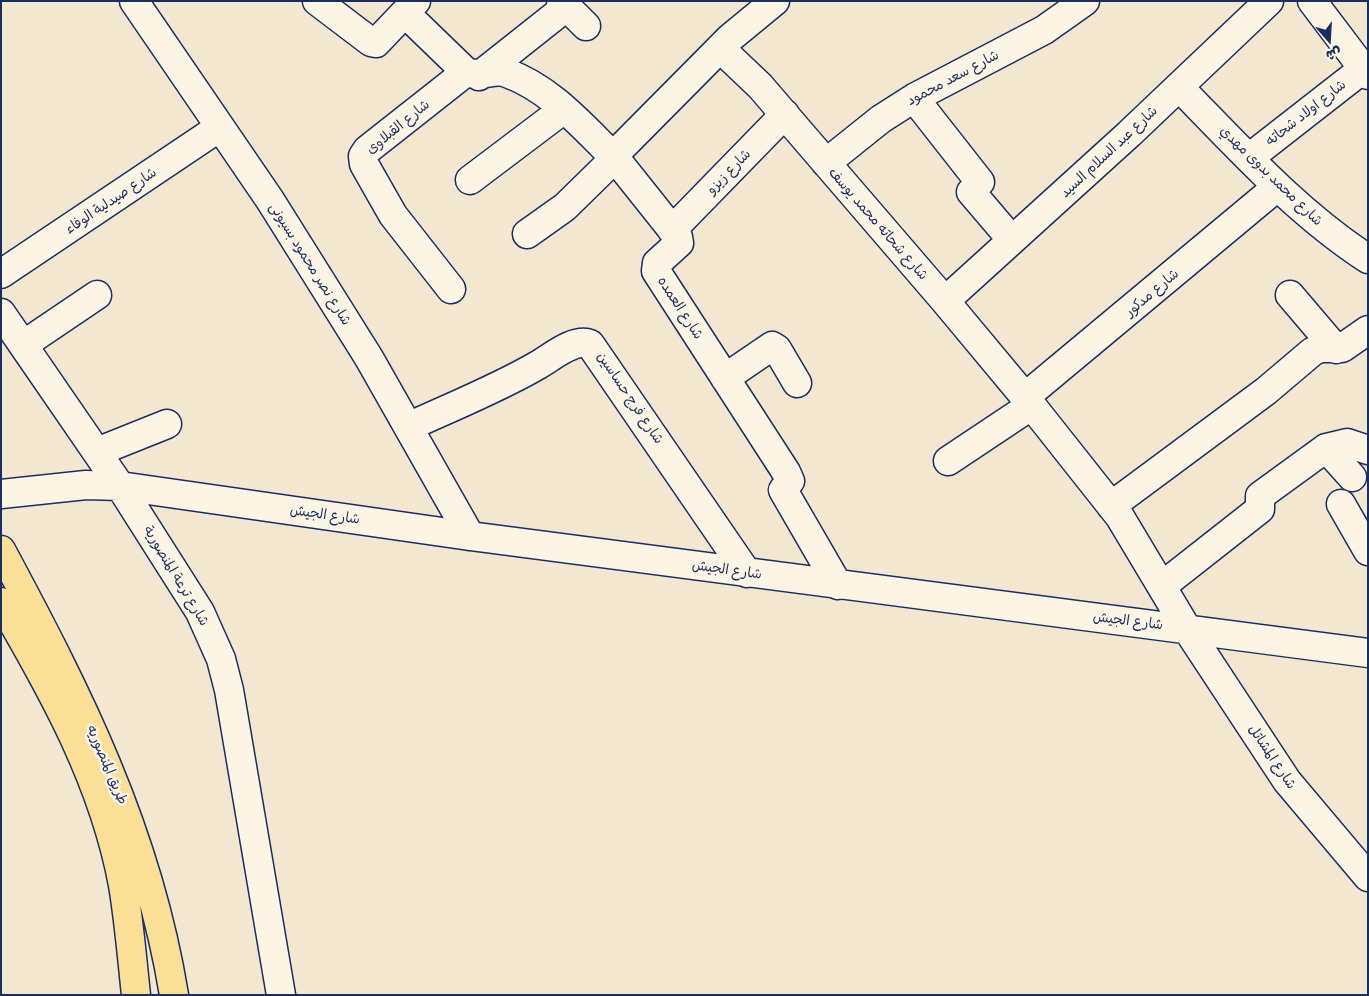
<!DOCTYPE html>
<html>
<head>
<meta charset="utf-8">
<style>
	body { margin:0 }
	#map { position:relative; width:1369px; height:996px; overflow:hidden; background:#f3e7d2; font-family:Delius,"Playpen Sans Arabic",sans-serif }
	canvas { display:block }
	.frame { position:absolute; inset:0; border:2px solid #1b2f5e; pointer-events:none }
	.north { position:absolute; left:1304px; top:15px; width:50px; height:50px; -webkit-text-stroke:4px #fcf5e5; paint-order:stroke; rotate:161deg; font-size:14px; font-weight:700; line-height:20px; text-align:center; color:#1b2f5e }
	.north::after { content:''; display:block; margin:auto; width:18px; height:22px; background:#1b2f5e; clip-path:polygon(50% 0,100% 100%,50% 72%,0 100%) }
</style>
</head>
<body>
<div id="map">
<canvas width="1369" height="996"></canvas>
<div class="frame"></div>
<div class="north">ش</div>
</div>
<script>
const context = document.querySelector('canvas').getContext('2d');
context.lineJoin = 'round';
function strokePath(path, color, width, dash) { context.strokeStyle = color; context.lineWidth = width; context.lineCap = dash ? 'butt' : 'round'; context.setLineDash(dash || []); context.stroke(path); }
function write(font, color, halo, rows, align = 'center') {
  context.font = font + ' Delius,"Playpen Sans Arabic",sans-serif'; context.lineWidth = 5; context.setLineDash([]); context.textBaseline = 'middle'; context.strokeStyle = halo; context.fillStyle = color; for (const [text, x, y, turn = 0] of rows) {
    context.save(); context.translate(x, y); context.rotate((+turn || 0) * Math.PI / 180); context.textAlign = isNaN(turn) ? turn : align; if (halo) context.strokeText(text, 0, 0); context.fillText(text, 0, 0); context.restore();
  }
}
const minor = new Path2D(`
	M134 1 270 200 369 358 470 536
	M317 1 371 42 376 43 416 1
	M561 1 586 26
	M775 1 730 38 618 151 615 158 678 237 679 243 657 263 656 271 786 472 790 481 783 490 838 585
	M1312 1 1368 75
	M405 13 466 72C480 78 495 68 507 73 551 89 582 126 615 158L565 207 527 234
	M720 48 760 86 945 301 1025 397 1120 517 1187 629 1287 781 1368 877
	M479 76 566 7
	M1179 87C1239 148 1296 212 1368 259
	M914 98 980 182 971 192 1012 240
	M1249 158 1363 69
	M826 163 881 119 914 98 1044 30 1085 1
	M470 180 564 109
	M672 230 785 114
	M1 274 220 127
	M451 289 393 215 364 164 363 156 367 150 466 72
	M1290 295 1336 349
	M945 301 1129 134 1269 1
	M1 313 120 486 200 612 221 659 229 690 281 995
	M23 345 97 295
	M725 378 772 346 777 349 797 383
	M1025 397 1277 187
	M408 427C451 407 497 389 538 365 552 357 574 338 590 344L747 573
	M1326 448 1352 477
	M97 452 167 424
	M948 461 1032 405
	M1 494 86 485 120 486 470 536 1368 653
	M1341 504 1368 551
	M1111 506 1266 391 1312 352 1320 348H1342L1368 330
	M1162 586 1260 509V496L1326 448 1347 443 1368 450`);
const major = new Path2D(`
	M1 550C79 695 147 830 174 995
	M1 602C53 691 104 782 123 885 129 921 132 958 136 995`);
const streetNames = [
	["شارع سعد محمود",953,78,-28],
	["شارع اولاد شحاته",1306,113,-38],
	["شارع القبلاوى",398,127,-39],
	["شارع عبد السلام السيد",1109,152,-43],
	["شارع زيزو",729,172,-46],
	["شارع محمد بدوى مهدي",1271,176,44],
	["شارع صيدلية الوفاء",111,201,-34],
	["شارع شحاته محمد يوسف",878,224,49],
	["شارع نصر محمود بسيونى",310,264,58],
	["شارع مدكور",1152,293,-40],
	["شارع العمده",680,308,57],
	["شارع فرج حساسين",630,398,56],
	["شارع الجيش",325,515,8],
	["شارع الجيش",727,570,8],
	["شارع ترعة المنصورية",176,576,59],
	["شارع الجيش",1128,621,7],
	["شارع المشاتل",1272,757,56],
	["طريق المنصوريه",107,765,67]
];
strokePath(minor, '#1b2f5e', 31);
strokePath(major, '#1b2f5e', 31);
strokePath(minor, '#fcf5e5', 28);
strokePath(major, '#fbdf96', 28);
write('14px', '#1b2f5e', '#fcf5e5', streetNames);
</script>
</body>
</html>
